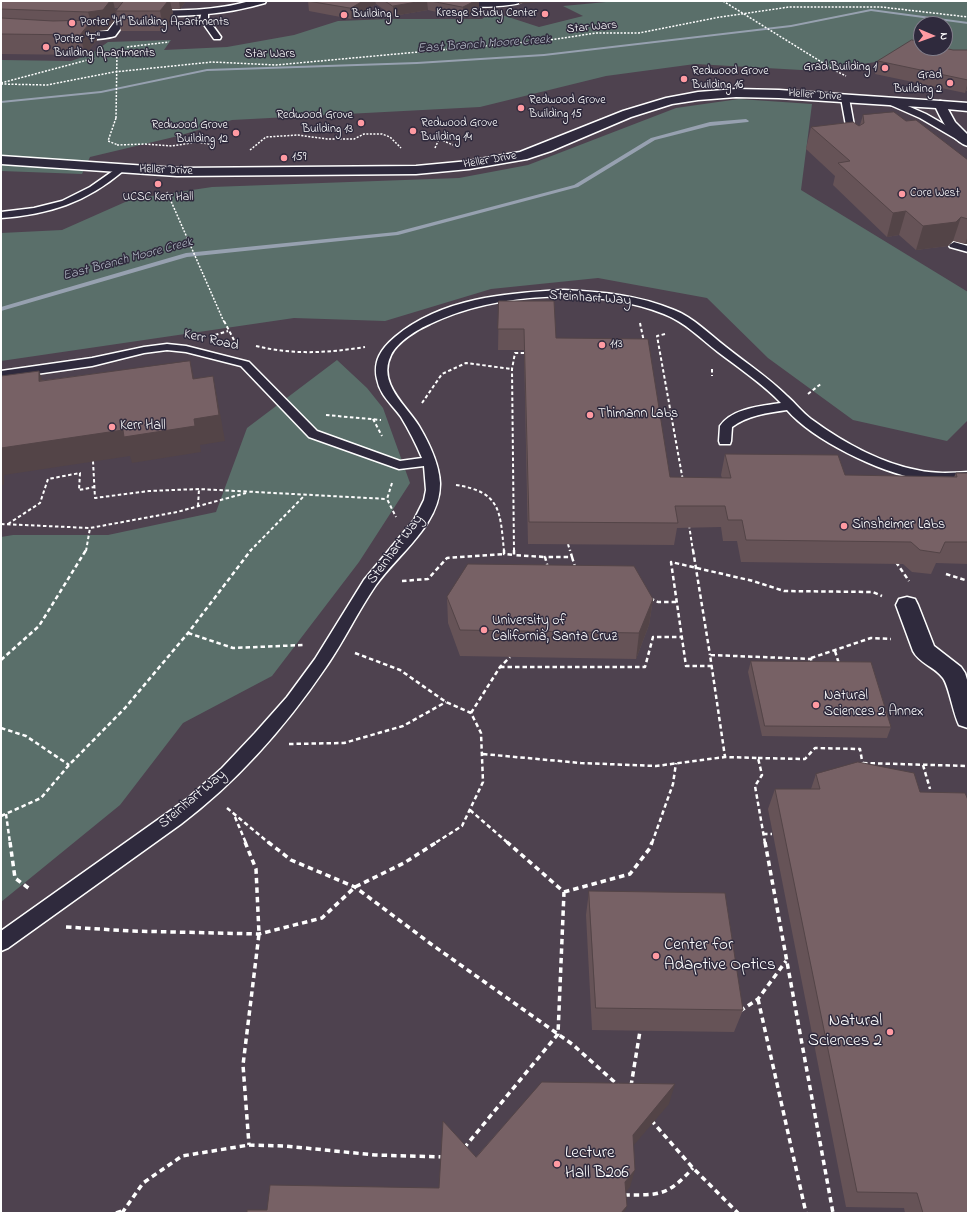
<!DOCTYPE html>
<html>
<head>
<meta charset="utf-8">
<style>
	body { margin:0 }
	#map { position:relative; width:969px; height:1214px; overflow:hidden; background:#3d3545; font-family:"Indie Flower",sans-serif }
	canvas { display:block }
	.frame { position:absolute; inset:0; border:2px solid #fff; pointer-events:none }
	.north { position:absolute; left:913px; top:16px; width:40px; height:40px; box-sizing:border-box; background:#2f2a3d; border:1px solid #827f8b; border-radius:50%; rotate:92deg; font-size:11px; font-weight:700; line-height:16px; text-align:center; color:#fff }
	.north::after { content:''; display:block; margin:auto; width:14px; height:18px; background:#ff9aa2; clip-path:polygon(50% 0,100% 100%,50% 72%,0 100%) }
</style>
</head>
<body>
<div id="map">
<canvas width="969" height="1214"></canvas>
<div class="frame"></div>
<div class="north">N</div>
</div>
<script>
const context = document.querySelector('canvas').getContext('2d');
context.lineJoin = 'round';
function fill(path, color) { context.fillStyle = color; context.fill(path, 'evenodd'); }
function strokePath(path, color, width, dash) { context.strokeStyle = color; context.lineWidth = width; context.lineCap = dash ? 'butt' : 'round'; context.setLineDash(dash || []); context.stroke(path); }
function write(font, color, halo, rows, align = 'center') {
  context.font = font + ' "Indie Flower",sans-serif'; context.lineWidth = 3; context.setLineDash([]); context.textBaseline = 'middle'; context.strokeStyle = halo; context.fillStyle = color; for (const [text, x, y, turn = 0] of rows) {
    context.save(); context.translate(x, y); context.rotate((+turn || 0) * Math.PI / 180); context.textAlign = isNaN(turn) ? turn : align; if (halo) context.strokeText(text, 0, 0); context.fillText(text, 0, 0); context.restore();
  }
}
const built = new Path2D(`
	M1 1H968V1213H1ZM921 24H945V48H921Z`);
const green = new Path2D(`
	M617 1H968V56L932 53 819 71 695 64 606 76 480 107 232 120 178 136 90 157 82 174 1 171V60L71 61 91 54 108 42 171 40 164 50 227 47 294 35 338 21 389 19H482L493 12 539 27 583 16 563 6ZM921 24H945V48H921Z
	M739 99 812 104 801 190 968 292V420L947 441 853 420 768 358 707 298 598 278 491 289 385 321 294 318 1 361V233L62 230 132 199 212 187 459 178 528 165 676 108Z
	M337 360 367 388 383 408 410 483 359 562 272 676 183 723 120 805 1 902V537L13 535H108L216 512 247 428Z`);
const stream = new Path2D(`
	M871 9 968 22V24L871 11 791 27 544 56 417 64 207 71 101 93 1 103V101L101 91 207 69 417 62 544 54 791 25Z
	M746 119 749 121 748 122 710 126 655 140 578 187 398 235 187 257 1 311V307L186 253 396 232 574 185 651 138 710 122Z`);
const pathFar3 = new Path2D(`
	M127 47 169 42
	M836 71 846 76
	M1 83 95 58
	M1 84 47 85 114 72 212 62 276 65 550 40 596 33H639L720 17 789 7H881L968 17
	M116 118 108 141 118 145
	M117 145 145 144 172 146 197 142 214 145 212 149 214 150
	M435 148 439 139 453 145
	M250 150 266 137 298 135 327 139H354L364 134H382L390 137 401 148
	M167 192 224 322`);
const pathFar2 = new Path2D(`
	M224 321 234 340
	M640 323 644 342
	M665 334 657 336 683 481
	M215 335 228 331
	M256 346C293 355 327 353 365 347
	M712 369V376
	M808 394 822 383
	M422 403 442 374 466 363 512 369
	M326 415 381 420
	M373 419 382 436
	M93 461 95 498 149 491 199 489 387 499
	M392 483 387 499 396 517
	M456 485C501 492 500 511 504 551
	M198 506 199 489
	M1 524 90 528 177 512 246 493
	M8 524 40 503 48 479 80 473 79 490 94 487
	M689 525 693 551
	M568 544 570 551
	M86 551 90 528
	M250 551 304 496
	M514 551 512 369 515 353H527`);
const pathFar1 = new Path2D(`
	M504 550V554L514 555
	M514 550V555L545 557
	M693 550 710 655
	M572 557 575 567
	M896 562 909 581
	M548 568 545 557H572L570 550
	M946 574 968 581
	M402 581 428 579 447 558 504 554
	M650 598 658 602H676
	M188 633 233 648 303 645
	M835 651 839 664
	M355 653 400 670 446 702 471 713 481 733 483 782 462 826 435 843
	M811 658 871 638 891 639
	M1 660 39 626 86 550
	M712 666H686L671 562 753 581 784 591 873 592 882 596
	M500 667H645L653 637H682
	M471 713 500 667 510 657
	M1 728 26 736 69 765
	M289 744 344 743 403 726 446 702
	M483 754 581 763 656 766 725 757
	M758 758 805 759 815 748 860 749 863 766
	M863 763 968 766
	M923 765 930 789
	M227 808 269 843
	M470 810 508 843
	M6 814 10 843
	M1 816 41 798 69 765 125 708 188 633 251 550
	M235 817 246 843
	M763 834H772
	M652 843 673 784 676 763
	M765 843 755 786 762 775 758 758 725 757 710 655 811 659 812 664`);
const path = new Path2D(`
	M10 842 15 878 31 890
	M245 842 256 869 259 934 243 1065 249 1145
	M268 842 291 860 355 887 431 944 572 1044 619 1086
	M765 842 833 1213
	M564 892 630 874 650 848 652 842
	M66 927 131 931 259 934 322 918 355 887 404 863 437 842
	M758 999 806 1213
	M740 1011 758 999 786 961
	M631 1086 640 1031
	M651 1120 693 1168 738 1213
	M464 1148 558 1034 564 892 507 842
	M624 1195C661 1195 667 1196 693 1168
	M116 1213 122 1211
	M122 1213 143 1183 182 1156 249 1145 285 1146 375 1155 443 1157`);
const service = new Path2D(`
	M202 11 208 12V19L221 37 220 39H214L200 19Z
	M842 96H845L849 98 857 142 856 144H850L849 142 841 98Z
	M886 99H892L926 114 968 138V143H963L920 118 886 103Z
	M120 166 123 167V171C85 203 50 214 1 218V212L34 208 62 201 90 187Z
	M954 242 968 246V252L950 247 949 245Z
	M564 290C602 292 639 295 674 310 694 318 709 334 726 347 746 363 769 378 787 396 795 403 802 412 811 419 841 441 880 463 917 470 934 474 951 473 968 472V480C952 481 935 482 919 479 879 472 813 440 787 410 767 413 748 415 732 427L731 441 730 444H720L719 441 720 426C732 408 762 406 781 403 763 384 739 368 718 352 701 339 685 322 664 314 595 287 497 292 430 324 418 329 397 342 391 355 377 383 406 405 419 426 429 443 439 463 440 483 441 524 398 554 376 585 358 611 344 641 326 667 286 726 238 781 181 824L8 948 1 951V931L187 799 222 768 255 733 287 697 315 659 364 580 414 520 424 500 426 490 424 466 399 469 309 437 241 366 186 352 167 350 144 353 92 366 1 379V371L92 358 144 347 167 344 186 346 249 362 317 431 400 461 422 458C416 444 409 430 401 417 392 404 380 396 377 379 373 361 381 349 395 337 441 298 506 293 564 290Z`);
const pedestrian = new Path2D(`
	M420 1H523C516 9 442 7 427 7L423 6Z
	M127 10 132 13 115 36C105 39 67 43 61 35L66 32 108 31 123 11Z
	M907 597 915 599 918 605 934 646 961 667 965 673 968 683V728L959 725C953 713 949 686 943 678 935 667 919 663 913 651L896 605 899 599Z`);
const minor = new Path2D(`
	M250 1H266L265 3C224 15 184 17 142 16L137 13 142 10C178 11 215 11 250 1Z
	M940 101 968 103V111L936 108 934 105Z`);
const secondary = new Path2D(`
	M736 89 779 90 940 101 944 102 955 122 968 135V146C953 142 942 121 936 108L779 98 736 97 698 100 672 104 631 117 551 151 527 159 469 169 416 174 177 176 1 164V156L177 168 416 166 469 161 520 152 623 111 666 98 698 92Z`);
const pathBridge = new Path2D(`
	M723 1 836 71
	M116 118 117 52`);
const wall = new Path2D(`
	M1 1H186L180 9H172L174 18 164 31H121L116 11 119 8H115L117 17 107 30 95 31 97 40 85 55 1 54Z
	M308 1H479V8L464 18 428 10 393 16 376 4 351 19 309 11Z
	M953 50H968V91H966L965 93 875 74 878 61Z
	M863 115 906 121 968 160V243L965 244 953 241 948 246 916 250 899 235 887 237 833 185 835 176 806 149 811 127 859 126 860 125Z
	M499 301 556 338 670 477 722 478 721 475 725 454 845 475 954 477 956 473H968V564L936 563 931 574 912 572 903 564 741 562 737 541H723L721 527 677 528 674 545 528 544 524 350H498Z
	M447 597 653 599 649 625 636 659 460 656 448 623Z
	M751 661 891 727 887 738 762 736 748 672Z
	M816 774 968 1213H905L904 1208 846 1207 768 809 775 789H811Z
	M589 891 743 1010 734 1032 592 1030 586 915Z`);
const shadedWall = new Path2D(`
	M110 1H113L117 17 107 30 95 31 97 40 85 55 80 35 91 22 88 12Z
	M168 1H170L174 18 164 31 160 11Z
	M179 1H186L180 9Z
	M363 1H375L376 4 351 19V8Z
	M423 1H427L428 10 393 16V6Z
	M475 1H479V8L464 18 463 7Z
	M519 1H550L519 4Z
	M968 82V85L966 91 965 93Z
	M906 211 899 235 887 237 893 213Z
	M961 217 953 241 948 246 916 250 923 226Z
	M968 236V243L965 244Z
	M190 361 196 386 193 379Z
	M39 371 48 396 39 381Z
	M213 376 218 402 225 441 200 445 201 452 132 463 130 456 4 475V485H1V448L194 419Z
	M653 599 649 625 636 659 639 633Z
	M675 1084 669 1104 628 1152 633 1135Z
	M635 1170 630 1187 620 1199 625 1182Z
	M627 1206 624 1213H621Z`);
const building = new Path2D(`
	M1 1H110L103 10 88 12 1 9Z
	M124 1H168L160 11H116Z
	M308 1H363L351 8Z
	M385 1H423L393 6Z
	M431 1H475L463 7Z
	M1 18 53 21 92 20 80 35 1 34Z
	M912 40 921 42V48H944L953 50H968V80L878 61Z
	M894 112 906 121 916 120 968 160V219L961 217 956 222 923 226 906 211 893 213 838 163 850 161 811 127 853 122 859 126 864 123 863 115Z
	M499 301H554L556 338 648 339 670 477 731 478 725 454 838 455 845 475 957 477 956 473H968V542H945L940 553 920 550 911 542 746 540 742 520H728L725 506H675L678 523 529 522 524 329H498Z
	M190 361 193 379 213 376 219 415 194 419 195 426 124 437 123 430 1 448V376L39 371V381Z
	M468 564 634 566 653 599 639 633 460 630 447 597Z
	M751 661 871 662 891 727 765 726Z
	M858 762 914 773 920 792 965 793 968 800V1213H923L917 1193 857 1192 775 789H820L816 774Z
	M589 891 725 893 743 1010 596 1008Z
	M542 1082 675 1084 633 1135 635 1170 625 1182 627 1206 621 1213H247V1210H267L270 1185 439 1188 443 1121 476 1157Z`);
const markers = [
	[545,14,4,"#ff9aa2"],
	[344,15,4,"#ff9aa2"],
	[72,23,4,"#ff9aa2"],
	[46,47,4,"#ff9aa2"],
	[885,68,4,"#ff9aa2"],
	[684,79,4,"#ff9aa2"],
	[950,83,4,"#ff9aa2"],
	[521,108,4,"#ff9aa2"],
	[361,123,4,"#ff9aa2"],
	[413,131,4,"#ff9aa2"],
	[236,133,4,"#ff9aa2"],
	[284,158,4,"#ff9aa2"],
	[158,184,4,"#ff9aa2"],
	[902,194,4,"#ff9aa2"],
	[602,345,4,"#ff9aa2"],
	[590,415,4,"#ff9aa2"],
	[112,427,4,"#ff9aa2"],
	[844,526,4,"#ff9aa2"],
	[484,630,4,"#ff9aa2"],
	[816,705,4,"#ff9aa2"],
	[656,956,4,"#ff9aa2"],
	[890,1032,4,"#ff9aa2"],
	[557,1164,4,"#ff9aa2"]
];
const farPoinames = [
	["Kresge Study Center",537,14,"right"],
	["Building L",352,15],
	["Porter \"H\" Building Apartments",80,23],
	["Porter \"F\"",54,40],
	["Building Apartments",54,54],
	["Grad Building 1",877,68,"right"],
	["Redwood Grove",692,72],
	["Building 16",692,86],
	["Grad",942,76,"right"],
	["Building 2",942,90,"right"],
	["Redwood Grove",529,101],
	["Building 15",529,115],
	["Redwood Grove",353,116,"right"],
	["Building 13",353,130,"right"],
	["Redwood Grove",421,124],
	["Building 14",421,138],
	["Redwood Grove",228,126,"right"],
	["Building 12",228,140,"right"],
	["159",292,158],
	["Core West",910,194],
	["UCSC Kerr Hall",158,198,"center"],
	["113",610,345]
];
const farStreetnames = [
	["Star Wars",592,28,-5],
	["Star Wars",270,55],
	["Heller Drive",815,96,4],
	["Heller Drive",490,161,-10],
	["Heller Drive",166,171,2]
];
const farWaternames = [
	["East Branch Moore Creek",484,45,-4],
	["East Branch Moore Creek",128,260,-15]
];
const streetNames = [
	["Steinhart Way",590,299,4],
	["Kerr Road",211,341,13],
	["Steinhart Way",396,550,-53],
	["Steinhart Way",193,800,-40]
];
const poiNames = [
	["Thimann Labs",598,415],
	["Kerr Hall",120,427],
	["Sinsheimer Labs",852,526],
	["University of",492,622],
	["California, Santa Cruz",492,638],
	["Natural",824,697],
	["Sciences 2 Annex",824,713]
];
const nearPoinames = [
	["Center for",664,946],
	["Adaptive Optics",664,966],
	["Natural",882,1022,"right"],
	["Sciences 2",882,1042,"right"],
	["Lecture",565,1154],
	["Hall B206",565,1174]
];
fill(built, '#4e424f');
fill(green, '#5a6f6a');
fill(stream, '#97a1b0');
strokePath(service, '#fff', 3);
strokePath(pedestrian, '#fff', 3);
strokePath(minor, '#fff', 3);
strokePath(secondary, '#fff', 3);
strokePath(pathFar3, '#fff', 1.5, [2, 1.5]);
strokePath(pathFar2, '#fff', 2, [3.5, 2.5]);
strokePath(pathFar1, '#fff', 2.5, [4.5, 3]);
strokePath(path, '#fff', 3.5, [5.5, 4]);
fill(service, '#2f2a3d');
fill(pedestrian, '#2f2a3d');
fill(minor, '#2f2a3d');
fill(secondary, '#2f2a3d');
strokePath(pathBridge, '#fff', 1.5, [2, 1.5]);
fill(wall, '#665357');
fill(shadedWall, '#534447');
fill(building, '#776165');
strokePath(building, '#534447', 1);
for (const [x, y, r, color] of markers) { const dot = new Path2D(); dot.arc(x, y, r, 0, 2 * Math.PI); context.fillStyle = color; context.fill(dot); strokePath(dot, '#2f2a3d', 1.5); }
write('12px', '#fff', '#2f2a3d', farPoinames, 'left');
write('12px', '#fff', '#2f2a3d', farStreetnames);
write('italic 13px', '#b1b8c4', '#2f2a3d', farWaternames);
write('14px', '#fff', '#2f2a3d', streetNames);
write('14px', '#fff', '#2f2a3d', poiNames, 'left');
write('17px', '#fff', '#2f2a3d', nearPoinames, 'left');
</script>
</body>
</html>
